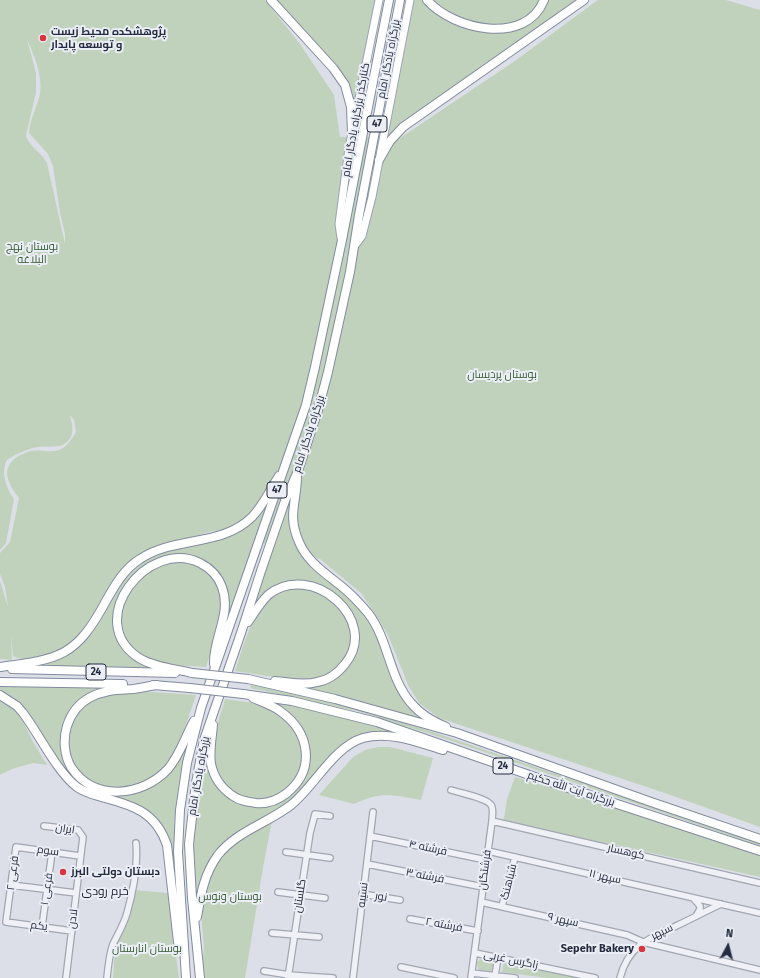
<!DOCTYPE html>
<html>
<head>
<meta charset="utf-8">
<style>
	body { margin:0 }
	#map { position:relative; width:760px; height:978px; overflow:hidden; background:#dcdfe7; font-family:"Fira Sans",sans-serif }
	canvas { display:block }
	.north { position:absolute; left:708px; top:926px; width:40px; height:40px; -webkit-text-stroke:3px #ebeef5; paint-order:stroke; rotate:7deg; font-size:11px; font-weight:700; line-height:16px; text-align:center; color:#252c3f }
	.north::after { content:''; display:block; margin:auto; width:14px; height:18px; background:#252c3f; clip-path:polygon(50% 0,100% 100%,50% 72%,0 100%) }
</style>
</head>
<body>
<div id="map">
<canvas width="760" height="978"></canvas>
<div class="north">N</div>
</div>
<script>
const context = document.querySelector('canvas').getContext('2d');
context.lineJoin = 'round';
function fill(path, color) { context.fillStyle = color; context.fill(path, 'evenodd'); }
function strokePath(path, color, width, dash) { context.strokeStyle = color; context.lineWidth = width; context.lineCap = dash ? 'butt' : 'round'; context.setLineDash(dash || []); context.stroke(path); }
function write(font, color, halo, rows, align = 'center') {
  context.font = font + ' "Fira Sans",Cairo,sans-serif'; context.lineWidth = 4; context.setLineDash([]); context.textBaseline = 'middle'; context.strokeStyle = halo; context.fillStyle = color; for (const [text, x, y, turn = 0] of rows) {
    context.save(); context.translate(x, y); context.rotate((+turn || 0) * Math.PI / 180); context.textAlign = isNaN(turn) ? turn : align; if (halo) context.strokeText(text, 0, 0); context.fillText(text, 0, 0); context.restore();
  }
}
const green = new Path2D(`
	M0 0H265L300 44 334 95 340 137H386L412 0H424C451 35 526 48 546 0H580L414 116 401 126 390 138H400L512 63 598 0H726L760 10V827L662 792 439 718 420 704 409 687 388 635 362 594 320 559 304 554C314 576 351 594 366 616 385 643 387 679 408 705 413 711 420 716 427 721L339 696 284 684C295 685 306 688 317 685 330 683 342 674 349 663 378 614 313 559 269 591 261 598 255 606 250 615L274 546 256 541 215 656C224 624 240 584 204 562 160 536 96 595 119 640 124 649 129 656 137 660 147 666 158 668 169 669L18 666C52 662 75 656 96 626 102 616 107 604 114 594 122 580 130 568 143 559 169 541 203 547 231 534 216 527 208 533 193 537 170 542 146 547 129 564 95 597 98 644 42 657 31 659 23 661 13 656L11 634 12 660 0 659V581L8 607 5 587 0 574V553L10 542 19 498C8 484 0 469 17 457 21 455 26 452 31 451 40 449 50 453 59 450 67 447 72 439 76 432L74 420 70 415C72 424 75 434 68 441 60 449 48 446 38 447 31 448 24 451 17 454 14 456 9 458 7 460 0 472 7 489 14 499L6 543 0 550ZM27 39C34 55 43 76 40 94 37 107 30 119 29 133L48 154 53 166 60 213 65 234V244L47 163C41 152 29 146 26 136L36 92V73Z
	M274 0H376L353 125 348 88Z
	M430 0H541L538 6 520 22 489 27 461 21Z
	M174 561 195 564 209 572 218 585 222 604 218 631 206 667 161 664 147 659 135 652 127 644 119 620 126 596 138 580 156 567Z
	M295 587 307 588 330 598 346 617 351 630 350 647 343 661 329 675 313 681 287 679 235 671C243 648 250 618 267 600 274 593 286 590 295 587Z
	M251 685 326 699 409 724 760 843V846L446 739 357 711 250 688Z
	M0 686 113 687 73 709 63 754 95 791 152 785 189 735C181 766 175 800 174 832 173 872 178 911 182 951L159 824 83 788 67 773 44 739 0 693Z
	M138 691 196 695 180 742 168 764 147 782 130 788 106 789 82 777 72 765 67 741 70 724 80 708 98 696Z
	M0 698 18 711 32 740 47 765 33 763 12 769 0 775Z
	M225 699 261 704 283 716 298 735 303 754 299 773 291 786 273 798 255 800 237 796 220 780 213 761 216 729Z
	M263 699C312 709 362 718 409 738H356L289 803 239 834 201 881 198 889 197 910C195 883 192 856 194 829 197 797 202 766 210 735L211 775 251 805 297 787 306 740Z
	M378 747H390L433 758 421 800C394 795 380 791 354 804L319 795 353 757 365 750Z
	M515 777 620 808 760 855V877L616 845 503 824 507 799Z
	M272 820 263 868 245 978H204L203 959 204 947 201 915 203 889 218 859 232 845Z
	M134 890 168 893 179 978H113L115 948 125 925Z
	M481 959 491 961 494 963 493 969 491 971 479 970 477 965V962Z
	M504 961 583 978H546L502 972Z`);
const minor = new Path2D(`
	M451 790C460 793 487 798 491 805 494 809 492 816 492 821L471 978
	M492 821 760 883
	M44 826 78 830 83 837 66 978
	M370 836 486 860
	M488 851 760 913
	M286 852 330 858
	M367 864 483 887
	M11 885 76 893
	M278 892 325 898
	M362 894 400 900
	M694 899 700 906V909L696 916
	M481 902 627 935 643 942 760 970
	M502 906 515 857
	M410 919 478 931
	M42 927 52 852
	M72 931 6 922 16 847 80 856
	M272 933 319 937
	M475 953 595 978
	M401 967 454 978
	M264 971 289 975 333 978
	M472 973 515 978
	M495 976 498 957
	M107 978C108 967 109 955 113 944 118 934 124 924 127 913 133 892 138 865 136 843
	M288 978 310 833 315 814 330 816
	M353 978 373 812
	M620 978C628 946 649 938 676 926 691 919 706 911 721 904`);
const major = new Path2D(`
	M341 238 339 224 349 148 379 0
	M354 247 362 236 372 197 410 0`);
const highway = new Path2D(`
	M271 0 333 68 345 85 351 107 352 133
	M427 0C453 30 526 46 544 0
	M379 160 390 141 403 127 584 0
	M297 476C297 502 287 515 299 542 308 564 330 576 347 591 355 598 362 606 368 613 389 640 389 678 411 703 421 715 433 721 446 727
	M248 622C254 613 260 603 268 595 311 560 381 620 345 664 338 673 329 680 317 682 304 686 289 682 275 681
	M0 667C60 659 76 657 106 601 115 585 124 569 140 559 174 536 222 547 252 517 263 506 270 490 279 476
	M12 669 175 673
	M192 673C175 669 154 667 139 658 82 621 148 537 200 563 210 568 218 576 222 587 232 614 213 638 214 664
	M248 679 335 699 457 733 651 802 760 839
	M0 682 123 684
	M153 685 190 688
	M157 685C149 686 141 688 133 689 117 690 103 690 89 698 78 704 71 714 67 726 63 739 64 755 71 767 94 802 142 797 168 769 180 755 185 737 194 721
	M243 694 292 701 377 722 535 777 760 851
	M0 695 17 706 23 713C39 734 57 772 77 787 85 793 95 795 105 798 135 806 156 813 167 845L178 942
	M213 725C212 738 209 751 211 764 214 778 221 788 233 796 240 801 248 802 256 803 267 804 278 800 287 793 316 769 310 732 280 711 272 705 262 702 253 698
	M197 917C201 894 204 874 218 855 237 831 268 823 291 805 315 786 333 747 363 738 390 731 417 742 443 750
	M186 978 178 852 180 810 187 763 201 708 306 405 315 367 342 240 389 0
	M200 978 192 898 189 844 196 783 204 740 241 633 261 571 285 501 298 471 318 410 328 372 350 272 359 215 400 0`);
const highwayBridge = new Path2D(`
	M192 673 248 679
	M190 688 243 694`);
const markers = [
	[43,38,4,"#d83540"],
	[63,872,4,"#d83540"],
	[642,949,4,"#d83540"]
];
const shields = [
	[377,124,20],
	[277,490,20],
	[96,672,20],
	[503,766,20]
];
const shieldNames = [
	["47",377,124],
	["47",277,490],
	["24",96,672],
	["24",503,766]
];
const poiNames = [
	["پژوهشکده محیط زیست",51,32],
	["و توسعه پایدار",51,45],
	["دبستان دولتی البرز",71,872],
	["Sepehr Bakery",634,949,"right"]
];
const streetNames = [
	["بزرگراه یادگار امام",389,59,-79],
	["کنارگذر بزرگراه یادگار امام",356,120,-80],
	["بزرگراه یادگار امام",309,434,-72],
	["بزرگراه یادگار امام",199,776,-80],
	["بزرگراه آیت الله حکیم",571,789,18],
	["ایران",65,829,9],
	["فرشته ۴",428,848,12],
	["سوم",48,851,8],
	["کوهسار",626,852,13],
	["فرشتگان",485,870,-83],
	["فرعی ۲",13,873,-83],
	["فرشته ۳",425,876,11],
	["سپهر ۱۱",605,877,13],
	["شباهنگ",509,882,-76],
	["فرعی ۱",47,889,-82],
	["نسیبه",363,895,-83],
	["گلستان",300,896,-81],
	["نور",381,897,9],
	["لادن",73,919,-83],
	["سپهر ۹",563,920,13],
	["فرشته ۲",444,925,11],
	["یکم",39,926,7],
	["سپهر",662,932,-26],
	["زاگرس غربی",511,960,12]
];
const parkNames = [
	["بوستان نهج",32,247],
	["البلاغه",32,260],
	["بوستان پردیسان",502,375],
	["بوستان ونوس",230,897],
	["بوستان انارستان",147,949]
];
const neighbourhoodNames = [
	["خرم رودی",105,892]
];
fill(green, '#c0d2bc');
strokePath(minor, '#a1a6b1', 8);
strokePath(major, '#9aa2b4', 9);
strokePath(highway, '#828b9f', 10);
strokePath(minor, '#eff1f6', 5.5);
strokePath(major, '#fff', 7);
strokePath(highway, '#fff', 8);
strokePath(highwayBridge, '#828b9f', 10, []);
strokePath(highwayBridge, '#fff', 8);
for (const [x, y, r, color] of markers) { const dot = new Path2D(); dot.arc(x, y, r, 0, 2 * Math.PI); context.fillStyle = color; context.fill(dot); strokePath(dot, '#ebeef5', 1.5); }
for (const [x, y, w] of shields) { const box = new Path2D(); box.roundRect(x - w / 2, y - 8, w, 16, 3); context.fillStyle = '#ebeef5'; context.fill(box); strokePath(box, '#252c3f', 1); }
write('bold 10px', '#252c3f', null, shieldNames);
write('bold 11px', '#252c3f', '#ebeef5', poiNames, 'left');
write('11px', '#252c3f', '#ebeef5', streetNames);
write('11px', '#355b31', '#ebeef5', parkNames);
write('12px', '#171d2f', '#ebeef5', neighbourhoodNames);
</script>
</body>
</html>
